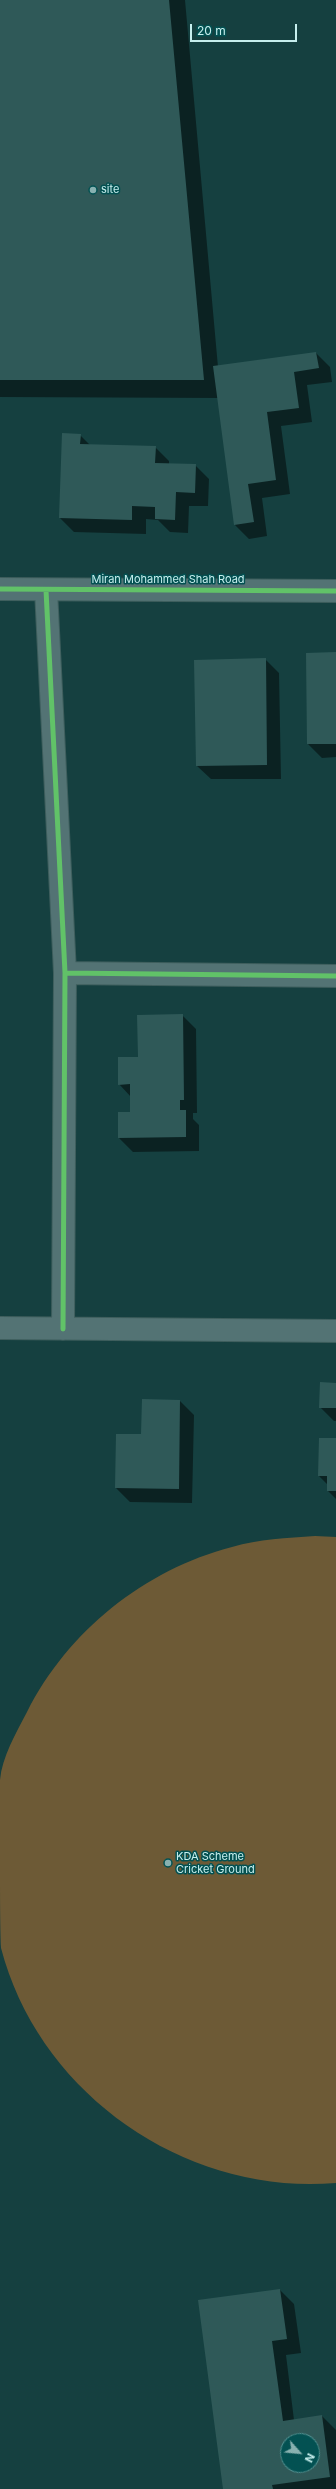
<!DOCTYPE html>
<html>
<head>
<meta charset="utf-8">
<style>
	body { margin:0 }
	#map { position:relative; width:336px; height:2489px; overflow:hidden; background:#154040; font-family:Inter,sans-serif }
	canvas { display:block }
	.north { position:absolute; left:280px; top:2433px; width:40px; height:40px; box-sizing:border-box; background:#035152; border:1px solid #519090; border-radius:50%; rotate:117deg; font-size:11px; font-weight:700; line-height:16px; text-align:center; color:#c6eeed }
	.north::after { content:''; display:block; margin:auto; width:14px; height:18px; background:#88b1b0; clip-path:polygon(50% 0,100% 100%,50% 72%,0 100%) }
	.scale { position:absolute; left:190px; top:24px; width:107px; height:18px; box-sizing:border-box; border:2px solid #c6eeed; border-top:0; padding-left:5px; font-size:12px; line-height:14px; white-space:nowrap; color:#c6eeed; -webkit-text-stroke:3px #035152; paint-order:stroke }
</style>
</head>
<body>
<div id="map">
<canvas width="336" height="2489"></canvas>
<div class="north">N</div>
<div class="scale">20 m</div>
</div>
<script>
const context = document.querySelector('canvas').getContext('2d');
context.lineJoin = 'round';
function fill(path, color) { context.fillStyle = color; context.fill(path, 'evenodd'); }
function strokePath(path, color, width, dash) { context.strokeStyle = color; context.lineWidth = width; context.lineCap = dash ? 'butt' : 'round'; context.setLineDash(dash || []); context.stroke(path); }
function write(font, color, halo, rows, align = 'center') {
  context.font = font + ' Inter,sans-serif'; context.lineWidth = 3; context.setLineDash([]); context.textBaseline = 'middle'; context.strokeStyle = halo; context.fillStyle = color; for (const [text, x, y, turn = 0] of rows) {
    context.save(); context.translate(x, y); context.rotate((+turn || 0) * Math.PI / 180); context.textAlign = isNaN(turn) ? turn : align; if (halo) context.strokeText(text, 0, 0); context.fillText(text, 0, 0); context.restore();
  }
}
const green = new Path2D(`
	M315 1536 336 1537V2183C186 2196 39 2094 1 1948 0 1928 0 1881 0 1859 0 1833 0 1806 0 1780 2 1757 16 1733 27 1712 68 1631 144 1570 232 1547 259 1539 287 1538 315 1536Z`);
const shadow = new Path2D(`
	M0 0H185L218 367 316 353 330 367 332 382 307 385 312 422 281 426 290 494 262 498 267 536 249 539 235 525 219 398 0 397Z
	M80 435 90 445 155 447 169 461V464L195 465 209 479 208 506H189L188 533 170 532 158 520 146 519V534L74 532 60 518Z
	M336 653V757L322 758 308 744Z
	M265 659 279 673 281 779H211L197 766Z
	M182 1015 196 1029 197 1113H193V1119L199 1125V1151L133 1152 119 1138 131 1113V1097L119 1084 139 1058Z
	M336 1384V1421H334L320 1407Z
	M180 1401 194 1415 192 1503 130 1502 116 1488 142 1436Z
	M336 1439V1499L328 1491V1485L319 1476Z
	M280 2290 294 2304 301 2353 286 2355 294 2420 322 2416 336 2430V2489H224ZM288 2441H312V2465H288Z`);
const building = new Path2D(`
	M0 0H169L204 380H0Z
	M316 352 319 368 294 372 299 408 267 412 276 480 248 484 254 522 234 525 213 366Z
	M62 433 81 434 80 444 156 446 155 463 196 464 195 493 176 492 175 520 155 519V507L132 506V520L59 518Z
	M336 652V744H307L306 653Z
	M266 658 267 765 196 766 194 660Z
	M183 1014 184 1100H180V1110H186V1137L118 1138V1112H130V1084L118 1085V1057H138L137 1015Z
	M320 1382 336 1383V1408H319Z
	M142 1399 180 1400 179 1489 115 1488 116 1434H141Z
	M319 1438H336V1491H327V1476H318Z
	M280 2289 287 2339 272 2341 283 2421 322 2415 330 2477 272 2485 273 2489H223L198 2300ZM288 2441H312V2465H288Z`);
const minor = new Path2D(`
	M46 590 65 973 63 1329
	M65 973 336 976
	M0 1328 336 1331`);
const tertiary = new Path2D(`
	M0 589 336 591`);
const cycleway = new Path2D(`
	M0 589 336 591
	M46 590 65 973 63 1329
	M65 973 336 976`);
const markers = [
	[93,190,4,"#88b1b0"],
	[168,1863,4,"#88b1b0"]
];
const poiNames = [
	["site",101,190],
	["KDA Scheme",176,1857],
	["Cricket Ground",176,1870]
];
const streetNames = [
	["Miran Mohammed Shah Road",168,580]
];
fill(green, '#6d5a36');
fill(shadow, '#0007');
fill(building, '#2f5958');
strokePath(minor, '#3e5e5d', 24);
strokePath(tertiary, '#3e5e5d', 24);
strokePath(minor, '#537374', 22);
strokePath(tertiary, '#537374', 22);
strokePath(cycleway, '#61c268', 5);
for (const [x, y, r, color] of markers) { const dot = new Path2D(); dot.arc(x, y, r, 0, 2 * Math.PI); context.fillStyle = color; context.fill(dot); strokePath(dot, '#035152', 1.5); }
write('11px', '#c6eeed', '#035152', poiNames, 'left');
write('11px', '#c6eeed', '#035152', streetNames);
</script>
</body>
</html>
